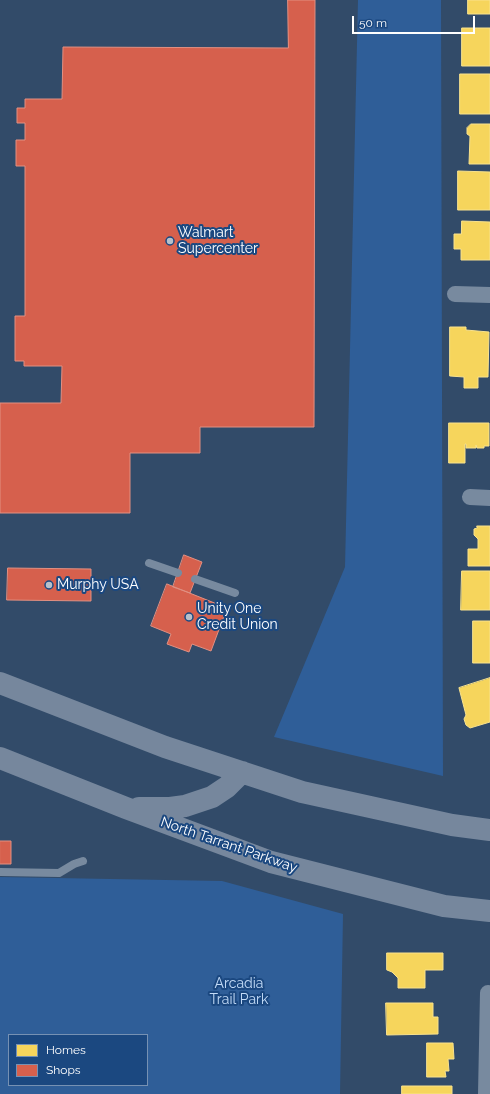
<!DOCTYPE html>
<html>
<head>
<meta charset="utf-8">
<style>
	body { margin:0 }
	#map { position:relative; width:490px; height:1094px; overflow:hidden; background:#324b69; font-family:Raleway,sans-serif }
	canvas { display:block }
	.legend { position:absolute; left:8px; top:1034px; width:140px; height:52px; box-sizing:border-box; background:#1b4880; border:1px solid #7691b3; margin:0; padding:5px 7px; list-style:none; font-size:12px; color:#fff }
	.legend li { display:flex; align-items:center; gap:8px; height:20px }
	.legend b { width:20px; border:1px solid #7691b3 }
	.scale { position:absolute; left:352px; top:16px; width:123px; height:18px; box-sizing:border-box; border:2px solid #fff; border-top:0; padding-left:5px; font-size:12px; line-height:14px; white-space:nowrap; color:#fff; -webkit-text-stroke:3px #1b4880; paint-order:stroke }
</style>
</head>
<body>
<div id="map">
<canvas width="490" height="1094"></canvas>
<ul class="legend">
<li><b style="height:11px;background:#f6d55c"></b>Homes</li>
<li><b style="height:11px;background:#d6604d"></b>Shops</li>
</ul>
<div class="scale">50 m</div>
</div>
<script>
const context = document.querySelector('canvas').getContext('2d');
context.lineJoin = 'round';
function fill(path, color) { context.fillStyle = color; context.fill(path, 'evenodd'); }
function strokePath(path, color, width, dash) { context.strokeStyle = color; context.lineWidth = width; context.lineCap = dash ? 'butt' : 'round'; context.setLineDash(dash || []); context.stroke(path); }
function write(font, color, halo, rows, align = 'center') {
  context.font = font + ' Raleway,sans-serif'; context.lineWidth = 4; context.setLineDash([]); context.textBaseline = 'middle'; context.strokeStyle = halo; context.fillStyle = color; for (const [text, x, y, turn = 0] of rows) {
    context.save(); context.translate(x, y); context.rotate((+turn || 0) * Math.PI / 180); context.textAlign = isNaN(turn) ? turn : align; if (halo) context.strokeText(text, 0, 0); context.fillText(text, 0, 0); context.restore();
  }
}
const green = new Path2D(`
	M358 0H441L443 776 274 737 345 567Z
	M0 877 222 881 343 914 340 1094H0ZM9 1035H147V1085H9Z`);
const homes = new Path2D(`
	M468 0H490V14H468Z
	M462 28H490V66H462Z
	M460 74H490V114H460Z
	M471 124H490V164H469L470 136 467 134V128Z
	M458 171 490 172V210H458Z
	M462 221 490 222V260H461V249H454V234H461Z
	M450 327H466V330L489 332 488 377H478V388H464V377L450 376Z
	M449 423H489V446H484V448H477L476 445V448H466V444H465V463H449Z
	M477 526H490V566H468V549H478V539L474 535V529L477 528Z
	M462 571H490V610H461Z
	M473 621H490V663H473Z
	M490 678V722L470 728 466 725 464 719 466 715 459 688Z
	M387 953H443V970H425V988H398V978L392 972 387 970Z
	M386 1003H433V1017H438V1034L387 1035Z
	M427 1043H453L454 1059H448L449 1071H445L446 1077H427Z
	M402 1086H452V1094H402Z`);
const shops = new Path2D(`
	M288 0H315L314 427H200V453H130V513H0V403H61L62 366H24V361H15V316H25V166H16V140H25V123H17V108H25V99H62L63 47 288 48Z
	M184 555 202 562 190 593 173 587Z
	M8 568 91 569V601L7 600Z
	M167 584 227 608 211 651 192 644 189 652 167 644 171 634 151 626Z
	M0 841H11V864H0Z`);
const service = new Path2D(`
	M149 563 178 573
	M195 579 235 593
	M0 872 59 873 74 864 83 861`);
const minor = new Path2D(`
	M455 294 490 295
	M470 497 490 498
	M486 1094 488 993`);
const primary = new Path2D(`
	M0 683 165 747 302 792 452 825 490 830
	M0 758 126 808 271 862 444 906 490 911
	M139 808H170L185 806 212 797 227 787 242 772`);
const markers = [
	[170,241,4,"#b7c0ca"],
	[49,585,4,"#b7c0ca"],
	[189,617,4,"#b7c0ca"]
];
const poiNames = [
	["Walmart",178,233],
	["Supercenter",178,249],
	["Murphy USA",57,585],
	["Unity One",197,609],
	["Credit Union",197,625]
];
const streetNames = [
	["North Tarrant Parkway",229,845,19]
];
const parkNames = [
	["Arcadia",239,984],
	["Trail Park",239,1000]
];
fill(green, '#2f5e98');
fill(homes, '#f6d55c');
strokePath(homes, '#f9e28d', 1);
fill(shops, '#d6604d');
strokePath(shops, '#e29082', 1);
strokePath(service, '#788a9f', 8);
strokePath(minor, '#788a9f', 16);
strokePath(primary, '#76879d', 22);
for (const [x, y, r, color] of markers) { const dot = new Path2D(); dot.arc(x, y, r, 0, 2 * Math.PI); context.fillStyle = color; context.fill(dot); strokePath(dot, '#1b4880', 1.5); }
write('14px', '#fff', '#1b4880', poiNames, 'left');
write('14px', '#fff', '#1b4880', streetNames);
write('14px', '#c3dbf7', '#1b4880', parkNames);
</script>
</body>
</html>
